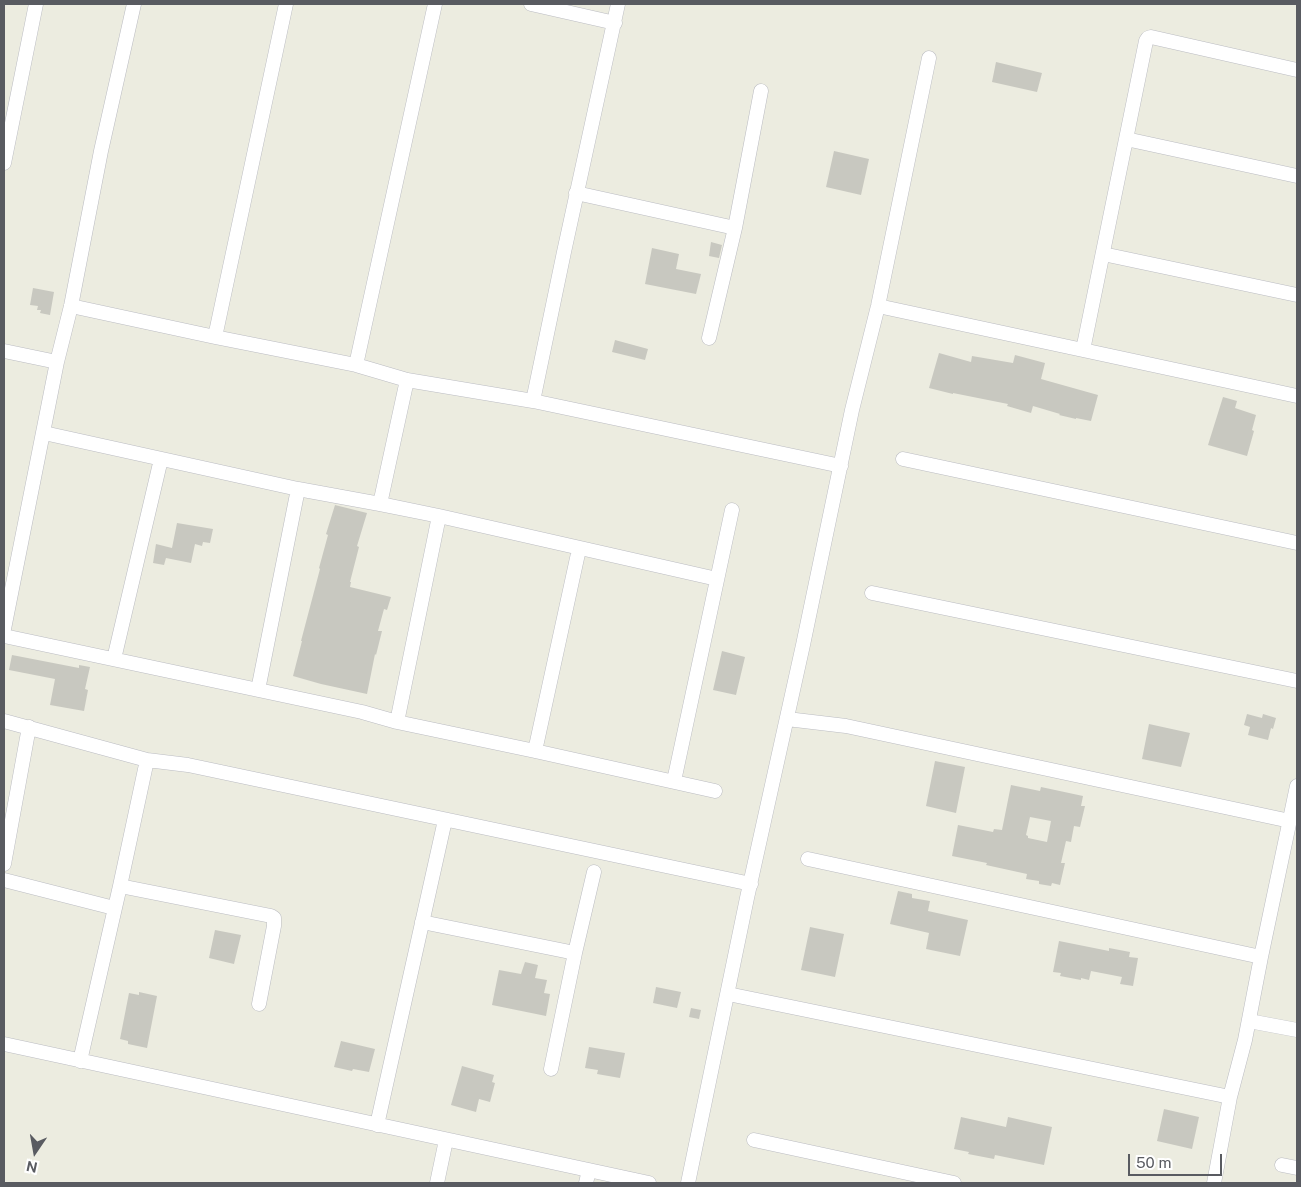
<!DOCTYPE html>
<html>
<head>
<meta charset="utf-8">
<style>
	body { margin:0 }
	#map { position:relative; width:1301px; height:1187px; overflow:hidden; background:#ecece0; font-family:"Public Sans",sans-serif }
	canvas { display:block }
	.frame { position:absolute; inset:0; border:5px solid #595b61; pointer-events:none }
	.north { position:absolute; left:10px; top:1127px; width:50px; height:50px; -webkit-text-stroke:4px #fff; paint-order:stroke; rotate:192deg; font-size:14px; font-weight:700; line-height:20px; text-align:center; color:#595b61 }
	.north::after { content:''; display:block; margin:auto; width:18px; height:22px; background:#595b61; clip-path:polygon(50% 0,100% 100%,50% 72%,0 100%) }
	.scale { position:absolute; left:1128px; top:1154px; width:94px; height:22px; box-sizing:border-box; border:2px solid #595b61; border-top:0; padding-left:6px; font-size:15px; line-height:18px; white-space:nowrap; color:#595b61; -webkit-text-stroke:4px #fff; paint-order:stroke }
</style>
</head>
<body>
<div id="map">
<canvas width="1301" height="1187"></canvas>
<div class="frame"></div>
<div class="north">N</div>
<div class="scale">50 m</div>
</div>
<script>
const context = document.querySelector('canvas').getContext('2d');
context.lineJoin = 'round';
function fill(path, color) { context.fillStyle = color; context.fill(path, 'evenodd'); }
function strokePath(path, color, width, dash) { context.strokeStyle = color; context.lineWidth = width; context.lineCap = dash ? 'butt' : 'round'; context.setLineDash(dash || []); context.stroke(path); }
const building = new Path2D(`
	M996 62 1042 73 1037 92 992 82Z
	M834 151 869 159 861 195 826 187Z
	M711 242 722 245 719 258 709 256Z
	M652 248 679 254 676 269 701 274 696 294 645 284Z
	M33 288 54 292 50 315 40 313 41 310H37L38 306 30 305Z
	M615 340 648 349 645 360 612 352Z
	M939 353 971 362 972 356 1013 363 1015 355 1045 363 1041 379 1098 395 1091 421 1076 418V419L1059 415 1060 414 1033 406 1031 413 1007 406 1008 404 953 393V394L929 388Z
	M1223 397 1237 401 1235 408 1256 415 1252 430 1254 431 1247 456 1208 445Z
	M335 505 367 513 357 546 359 547 350 582H351L350 587 391 597 387 610 384 609 378 631H382L376 655 375 654 367 694 321 684 293 676 302 641H301L320 569 319 568 328 535 326 534Z
	M177 523 213 529 210 543 203 542 202 546 195 544 191 563 166 558 164 565 153 563 156 544 172 548Z
	M722 651 745 657 736 695 713 690Z
	M12 655 79 668V665L90 667 85 689 88 690 84 711 50 705 55 679 9 670Z
	M1247 714 1262 718 1263 714 1276 718 1273 729 1271 728 1268 740 1248 735 1250 727 1244 725Z
	M1149 724 1190 733 1181 767 1142 759Z
	M935 761 965 767 956 813 926 806Z
	M1011 785 1040 791 1041 787 1083 796 1081 806H1085L1080 827 1074 826 1071 842 1066 841 1061 863H1065L1060 885 1052 883 1051 886 1039 884V881L1026 879 1027 874 986 865 987 863 952 856 958 825 993 832 994 829 1002 830ZM1030 817 1051 821 1047 842 1028 838V836L1026 835Z
	M898 891 912 894V898L930 901 928 911 968 920 960 956 926 949 929 933 890 924Z
	M810 927 844 934 835 977 801 970Z
	M215 930 241 935 234 964 209 958Z
	M1059 941 1109 951V948L1130 952 1129 957 1138 958 1133 986 1120 984 1122 977 1091 971 1089 980 1081 978V980L1060 976 1061 973 1053 972Z
	M525 962 538 965 535 978 547 980 544 993 550 994 546 1016 492 1005 499 970 521 974Z
	M656 987 681 992 677 1008 653 1003Z
	M139 992 157 996 147 1048 128 1044V1041L120 1039 129 993 139 995Z
	M691 1008 701 1010 699 1019 689 1017Z
	M341 1041 375 1049 369 1072 353 1069 352 1071 334 1067Z
	M589 1047 625 1053 620 1078 597 1074 598 1070 585 1068Z
	M462 1066 494 1075 492 1082 495 1083 490 1102 479 1099 476 1112 451 1105Z
	M1164 1109 1199 1117 1192 1149 1157 1141Z
	M961 1117 1006 1127 1008 1117 1052 1127 1044 1165 995 1155 994 1159 968 1154 969 1152 954 1149Z`);
const minor = new Path2D(`
	M531 4 615 23
	M1126 139 1297 176
	M4 163 36 4
	M576 193 735 228
	M1103 254 1297 295
	M71 306 215 337 356 365 407 380 533 401 841 466
	M878 306 1297 396
	M215 337 286 4
	M709 338 735 228 761 91
	M1083 350 1146 41 1148 38 1151 37 1297 70
	M4 351 57 362
	M356 365 435 4
	M533 401 564 252 618 4
	M44 433 298 489 380 504 439 516 717 579
	M903 459 1297 543
	M380 504 407 380
	M872 593 1297 681
	M4 629 57 362 71 306 101 151 134 4
	M4 636 362 712 397 722 535 751 715 791
	M114 659 161 459
	M258 690 298 489
	M787 719 846 726 1290 821
	M4 721 147 760 188 765 751 884
	M397 722 439 516
	M535 751 579 549
	M674 781 732 510
	M808 859 1261 957
	M4 864 29 727
	M4 880 114 908
	M120 886 271 916 274 918V926L259 1004
	M422 922 575 953
	M728 994 1230 1097
	M1249 1021 1297 1030
	M4 1044 649 1183
	M80 1061 120 886 147 760
	M551 1069 575 953 594 872
	M377 1125 445 820
	M754 1140 954 1183
	M1282 1165 1297 1168
	M437 1183 446 1140
	M586 1183 589 1170
	M688 1183 747 898 803 645 852 410 878 306 929 58
	M1214 1183 1230 1097 1245 1040 1261 957 1297 786`);
fill(building, '#c8c8c0');
strokePath(minor, '#bbbcc2', 15);
strokePath(minor, '#fff', 14);
</script>
</body>
</html>
